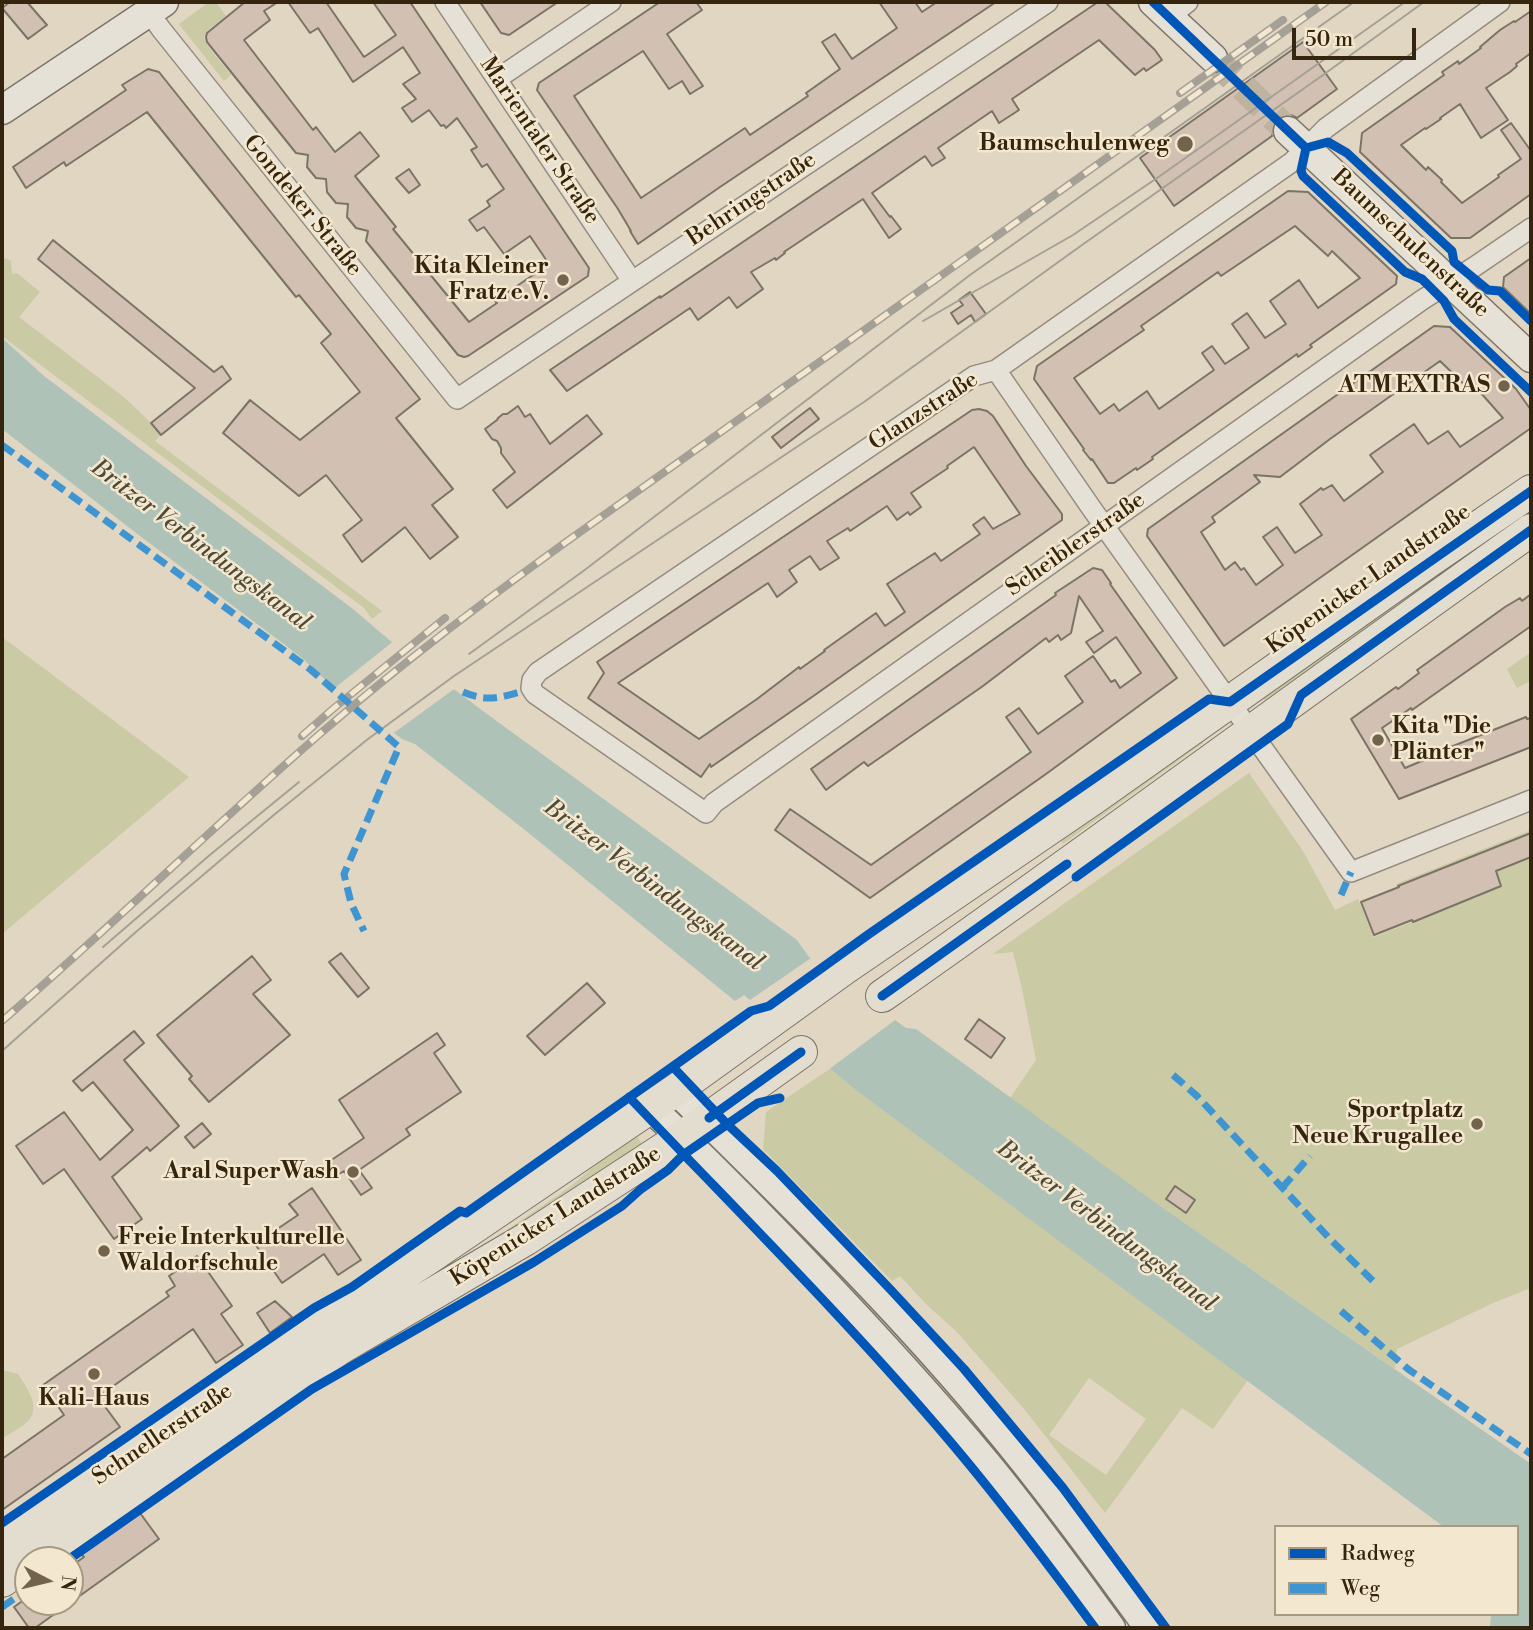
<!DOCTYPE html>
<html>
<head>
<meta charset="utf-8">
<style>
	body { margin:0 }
	#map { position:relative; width:1533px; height:1630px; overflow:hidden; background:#e0d6c2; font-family:"Libre Bodoni",serif }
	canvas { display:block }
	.frame { position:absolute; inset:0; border:4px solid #36250e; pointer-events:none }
	.legend { position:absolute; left:1274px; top:1525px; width:245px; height:91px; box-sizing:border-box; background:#f3e8cf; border:2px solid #a79a82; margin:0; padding:9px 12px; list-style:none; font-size:21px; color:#36250e }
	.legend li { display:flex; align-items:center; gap:14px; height:35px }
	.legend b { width:35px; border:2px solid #a79a82 }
	.north { position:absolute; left:14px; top:1546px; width:70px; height:70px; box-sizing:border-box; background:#f3e8cf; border:2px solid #a79a82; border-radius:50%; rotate:97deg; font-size:19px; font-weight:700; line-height:28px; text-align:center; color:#36250e }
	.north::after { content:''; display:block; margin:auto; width:24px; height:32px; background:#72634d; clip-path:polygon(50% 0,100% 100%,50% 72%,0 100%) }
	.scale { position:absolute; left:1292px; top:28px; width:124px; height:32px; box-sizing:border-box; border:4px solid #36250e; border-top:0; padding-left:9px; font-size:21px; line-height:24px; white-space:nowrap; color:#36250e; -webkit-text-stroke:5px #f3e8cf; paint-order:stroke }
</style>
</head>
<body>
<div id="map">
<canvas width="1533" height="1630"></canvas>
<div class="frame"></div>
<ul class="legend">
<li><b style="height:9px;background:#0057b8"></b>Radweg</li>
<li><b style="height:9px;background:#3e95d2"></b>Weg</li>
</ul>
<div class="north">N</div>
<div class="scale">50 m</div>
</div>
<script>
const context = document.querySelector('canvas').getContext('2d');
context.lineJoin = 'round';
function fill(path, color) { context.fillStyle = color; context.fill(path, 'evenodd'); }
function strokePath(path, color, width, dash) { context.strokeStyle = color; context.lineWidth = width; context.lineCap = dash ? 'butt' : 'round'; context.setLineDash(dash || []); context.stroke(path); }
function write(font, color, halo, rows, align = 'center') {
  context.font = font + ' "Libre Bodoni",serif'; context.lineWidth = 5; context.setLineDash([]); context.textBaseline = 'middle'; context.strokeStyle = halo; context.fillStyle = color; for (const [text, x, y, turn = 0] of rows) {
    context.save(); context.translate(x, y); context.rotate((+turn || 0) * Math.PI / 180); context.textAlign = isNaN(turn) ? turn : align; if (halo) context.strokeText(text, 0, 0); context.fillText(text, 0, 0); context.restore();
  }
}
const green = new Path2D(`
	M209 2H216L226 16 207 31 204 37 207 45 231 75 224 81 179 24Z
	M2 257 11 261 12 274 17 273 40 292 19 317 125 398 151 423 161 435 155 441 382 611 372 619 364 608 2 336Z
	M1531 504V513L1266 703 1263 698 1264 693Z
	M2 637 189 777 2 934Z
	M1531 652V681L1517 688 1507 669Z
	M1200 738 1203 743 1063 844 1059 837Z
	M1249 773 1303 851 1335 910 1358 899 1374 937 1412 922 1396 884 1531 830V1288L1493 1303 1397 1349 1395 1369 1159 1205 1010 1098 1036 1060 1022 989 1013 952 993 954Z
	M831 1068 853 1088 1248 1380 1213 1429 1182 1408 1105 1513 1025 1410 957 1332 928 1306 900 1276 892 1281 763 1149 766 1112ZM1089 1378 1146 1419 1106 1475 1049 1435Z
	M634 1132 645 1148 597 1181 481 1248 571 1186Z
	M2 1370 18 1374C26 1387 41 1405 29 1420 23 1427 10 1433 2 1439Z`);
const water = new Path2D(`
	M2 338 44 376 353 609 394 644 483 711 797 940 809 957 906 1028 916 1029 1159 1205 1531 1464V1628H1490L1491 1614H1517V1527H1444L853 1088 744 995 735 1001 525 830 415 744 402 739 335 689 301 657 140 536 2 429Z`);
const pier = new Path2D(`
	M395 640 457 687 391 735 331 691Z
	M814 956 898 1018 828 1070 747 1002Z`);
const building = new Path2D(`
	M10 2H27L47 25 28 39 2 8Z
	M245 2H278L264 11 270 20 244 40 313 130 316 127 335 152 360 132 379 156 355 176 396 227 393 229 469 322 497 303 495 301 549 264 530 236 504 254 484 227 477 231 469 220 490 206 487 201 504 189 487 164 482 167 471 150 477 147 457 118 446 128 444 125 441 126 429 110 412 122 402 108 416 99 403 84 420 73 403 47 353 82 318 28 310 33 288 2H326L364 57 396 35 373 2H410L589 268 588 276 468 356 464 357 458 355 366 241 368 231 356 228 347 217 348 204 336 203 327 192 326 179 316 178 307 167 308 155 296 153 207 42 206 37 207 33Z
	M480 2H558L509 35 501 33Z
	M660 2H696L702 10 667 34 703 86 690 94 682 81 669 89 643 51 574 96 641 198 745 128 750 135 808 96 806 93 840 69 822 42 835 34 852 59 897 28 879 2H915L922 12 937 2H996L720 187 638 244 630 231H631L618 209 537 90 539 83Z
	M1098 2H1105L1155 50 1162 60 1146 71 1144 68 1135 75 1099 40 1012 99 1019 110 999 123 992 111 938 148 945 158 932 166 925 156 872 193 890 217 891 216 901 229 889 238 863 199 784 252 785 253 776 260 775 258 751 272 763 289 737 308 729 297 698 320 690 308 567 391 550 370 660 296V298Z
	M1531 11V53L1516 64 1517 66 1510 72 1486 88 1508 120 1481 138 1460 104 1440 118 1441 119 1426 129 1425 128 1401 145 1426 170 1428 167 1442 180 1441 182 1462 203 1499 177 1498 175 1521 159 1501 130 1511 123 1531 151V194L1470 238H1451L1360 152 1362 133 1444 75 1442 72 1458 61 1459 64 1481 48 1480 47 1500 30 1514 21 1515 22Z
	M1303 42 1337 89 1297 118 1291 115H1284L1276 119 1272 127V136L1174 206 1140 158Z
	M148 69 159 72 420 399 396 418 453 489 432 505 458 537 430 559 405 527 362 562 343 535 362 520 326 475 299 496 223 433 250 400 300 440 360 392 321 343 331 334 299 295 296 297 147 112 66 166 64 162 26 188 13 167 126 90 122 85Z
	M409 169 420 185 409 193 396 178Z
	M1288 191 1308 192 1397 276 1396 284 1310 345 1312 347 1298 357 1297 354 1283 364 1152 457 1153 459 1137 470 1136 468 1114 483H1108L1092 459 1091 460 1083 450 1084 449 1034 379 1037 366ZM1295 226 1328 256 1332 251 1360 278 1318 308 1299 280 1270 301 1286 324 1265 338 1247 313 1232 324 1249 348 1225 364 1212 346 1202 353 1214 370 1159 409 1147 391 1119 411 1114 404 1100 414 1074 378 1144 330 1141 326 1218 272 1221 276Z
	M53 240 214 372 222 366 231 379 161 435 151 423 195 388 38 259Z
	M1531 258V314L1503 287 1504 277Z
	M970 292 986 314 975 322 971 315 958 324 951 313 963 305 959 300Z
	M1434 326 1450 327 1516 389 1531 410V428L1224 646 1147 536 1148 529ZM1440 361 1468 388 1473 384 1503 418 1460 447 1448 431 1428 444 1414 424 1370 455 1383 472 1344 501 1332 485 1323 490 1321 488 1300 504 1322 535 1295 553 1277 527 1263 537 1283 565 1256 585 1244 568 1241 570 1235 562 1225 570 1201 532 1215 522 1212 517 1260 482 1254 475 1280 477 1330 439Z
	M518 406 525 417 530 414 550 444 587 415 602 434 507 508 493 490 515 472 501 453V448L497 441 492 439 485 429 497 420 498 418 503 414H507Z
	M810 408 819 419 781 448 772 437Z
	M979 409 987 411 993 416 1026 466 1062 514V520L812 697 711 767 710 764 701 777 588 698 604 673 597 662 972 410ZM974 447 1020 514 993 529 984 517 973 525 980 534 941 561 935 553 887 584 905 612 885 626 876 613 824 650 825 651 800 669 799 667 757 699 699 739 618 683 768 583 777 597 797 582 789 570 810 556 820 570 839 558 827 541 848 528 850 531 887 506 897 520 908 512 910 515 921 507 911 493 948 468 947 466Z
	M1093 568 1102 570 1111 583 1110 584 1177 678 1046 774 870 898 775 830 790 809 871 865 1031 752 1006 717 1019 708 1038 734 1083 702 1065 676 1093 656 1111 682 1115 680 1120 688 1141 673 1116 637 1094 653 1086 642 1103 631 1079 596 1071 633 1061 640 1058 635 1049 642 1046 638 983 686 868 766 864 762 826 790 811 769 1056 595 1055 593Z
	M1531 594V626L1412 710 1411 708 1382 728 1405 768 1429 758 1428 756 1526 717 1527 719 1531 718V747L1399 799 1351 719 1396 687 1398 689 1419 673 1417 670 1505 607 1520 598 1522 601Z
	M1531 833V857L1496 871 1501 886 1413 922 1412 920 1374 935 1361 902 1399 887 1398 886Z
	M341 953 369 988 358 997 329 962Z
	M252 956 271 980 253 994 290 1035 209 1102 189 1079 192 1076 157 1035Z
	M587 983 605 1003 545 1055 527 1036Z
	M979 1019 1005 1038 991 1058 965 1039Z
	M134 1031 144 1043 124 1060 179 1126 150 1151 147 1147 112 1177 142 1219 114 1239 64 1169 43 1184 16 1146 64 1112 100 1160 133 1130 93 1082 82 1091 73 1081Z
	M437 1033 445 1045 434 1053 461 1092 406 1129 410 1135 359 1170 372 1188 361 1195 344 1171 339 1174 330 1161 364 1138 339 1100Z
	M202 1123 211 1134 194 1148 185 1137Z
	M1175 1186 1195 1200 1186 1213 1166 1199Z
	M312 1188 361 1260 338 1275 324 1254 282 1283 255 1244 298 1215 289 1204Z
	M197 1256 232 1306 221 1314 243 1345 216 1363 193 1329 98 1397 120 1427 2 1510V1459L64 1415 43 1385 169 1296 166 1292 175 1286 169 1276Z
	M275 1301 292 1317 270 1333 257 1313Z
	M140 1513 159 1539 35 1628H29L14 1607 21 1602H70V1567L84 1557 81 1554Z`);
const secondaryTunnel = new Path2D(`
	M1213 58 1288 131`);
const street = new Path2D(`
	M445 2 632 281
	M1500 2 1326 128 1292 162 996 370 974 376 538 672 532 680 531 688 535 694 706 813 714 803 1422 300 1474 267 1531 228
	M149 12 161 29 457 399 1048 2
	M1169 17 1188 2
	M497 79 611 2
	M996 370 1092 509 1351 872 1531 800`);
const secondary = new Path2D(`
	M1153 2 1213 58
	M2 110 164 2
	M1288 131 1531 358
	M676 1090C783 1195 891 1301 988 1417 1045 1485 1097 1556 1149 1628
	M650 1107C703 1157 754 1209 804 1261 867 1327 928 1393 986 1463 1030 1516 1070 1572 1111 1628`);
const primary = new Path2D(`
	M882 996C1100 843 1314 684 1531 530
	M2 1546 325 1325 427 1259 676 1090 845 968 1094 798 1429 561 1531 491
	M32 1560 339 1349 526 1239 682 1137 801 1052
	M2 1581 28 1563`);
const tram = new Path2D(`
	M923 321 1073 235 1160 176 1405 2
	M469 654 586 569 970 275 1354 2
	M103 947 211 854 299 782
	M2 1051 137 931 275 814 368 739 454 676 864 402 1082 245 1323 75 1424 2`);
const rail = new Path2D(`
	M1180 93 1283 20
	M302 736 334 708 445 618
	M2 1021C99 937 192 847 288 762 376 683 470 611 566 542L1326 2`);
const quiet = new Path2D(`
	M2 445 311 670 399 747 344 874 351 903 364 931
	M463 692C487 702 499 698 523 691
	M1341 895 1351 872
	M1173 1075 1197 1096 1329 1238 1373 1281
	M1282 1188 1310 1156
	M1341 1311 1408 1369 1531 1454
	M2 1607 28 1589`);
const cycleway = new Path2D(`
	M1153 2 1306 148
	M1306 148 1301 171 1303 176 1405 272 1422 279 1444 301 1454 319 1531 392
	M1306 148 1328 142 1347 153 1452 251 1454 262 1488 290 1500 291 1531 321
	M1076 877 1288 724 1301 695 1531 530
	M882 996 1067 864
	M673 1067 727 1124 777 1171 890 1289 964 1369 1063 1488 1166 1628
	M629 1097C736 1210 847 1320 948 1439 1000 1500 1048 1564 1095 1628
	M709 1118 801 1052
	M2 1523 266 1341 314 1308 352 1287 460 1211 466 1213 751 1011 769 1006 869 934 1209 699 1230 702 1531 491
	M68 1560 312 1389 534 1262 622 1206 641 1189 668 1170 683 1155 758 1103 780 1098`);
const markers = [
	[1185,144,9,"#72634d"],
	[563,280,7,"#72634d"],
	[1504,386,7,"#72634d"],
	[1378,740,7,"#72634d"],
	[1477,1124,7,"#72634d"],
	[353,1172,7,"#72634d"],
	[104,1251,7,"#72634d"],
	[94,1374,7,"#72634d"]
];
const streetNames = [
	["Marientaler Straße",539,141,56],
	["Behringstraße",752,200,-34],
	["Gondeker Straße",302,206,51],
	["Baumschulenstraße",1410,244,43],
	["Glanzstraße",924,412,-33],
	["Scheiblerstraße",1076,545,-35],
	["Köpenicker Landstraße",1369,580,-35],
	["Köpenicker Landstraße",556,1217,-32],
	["Schnellerstraße",163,1435,-34]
];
const poiNames = [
	["Baumschulenweg",1169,144],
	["Kita Kleiner",549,267],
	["Fratz e.V.",549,293],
	["ATM EXTRAS",1490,386],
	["Kita \"Die",1392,727,"left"],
	["Plänter\"",1392,753,"left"],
	["Sportplatz",1463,1111],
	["Neue Krugallee",1463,1137],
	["Aral SuperWash",339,1172],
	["Freie Interkulturelle",118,1238,"left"],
	["Waldorfschule",118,1264,"left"],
	["Kali-Haus",94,1399,"center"]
];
const waterNames = [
	["Britzer Verbindungskanal",200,546,37],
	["Britzer Verbindungskanal",653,886,37],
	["Britzer Verbindungskanal",1106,1227,37]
];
fill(green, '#cacaa5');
fill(water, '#afc2b8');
fill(pier, '#e0d6c2');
fill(building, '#d2c0b2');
strokePath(building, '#7b7466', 2);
strokePath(secondaryTunnel, '#beb39e', 28, [28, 14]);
strokePath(street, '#948c7e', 22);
strokePath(secondary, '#7b7466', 31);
strokePath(primary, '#7b7466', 34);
strokePath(street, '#e6e1d7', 19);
strokePath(secondary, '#e6e1d7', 28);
strokePath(primary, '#e3ddd0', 32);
strokePath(tram, '#a5a096', 2);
strokePath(rail, '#a5a096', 8);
strokePath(rail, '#f3e8cf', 5, [16]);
strokePath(quiet, '#3e95d2', 7, [14, 7]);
strokePath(cycleway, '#0057b8', 9);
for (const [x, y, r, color] of markers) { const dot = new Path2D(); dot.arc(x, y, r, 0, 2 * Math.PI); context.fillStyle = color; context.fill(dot); strokePath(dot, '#f3e8cf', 2.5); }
write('23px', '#36250e', '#f3e8cf', streetNames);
write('bold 23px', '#36250e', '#f3e8cf', poiNames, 'right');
write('italic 24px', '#4f4a37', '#f3e8cf', waterNames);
</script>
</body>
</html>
